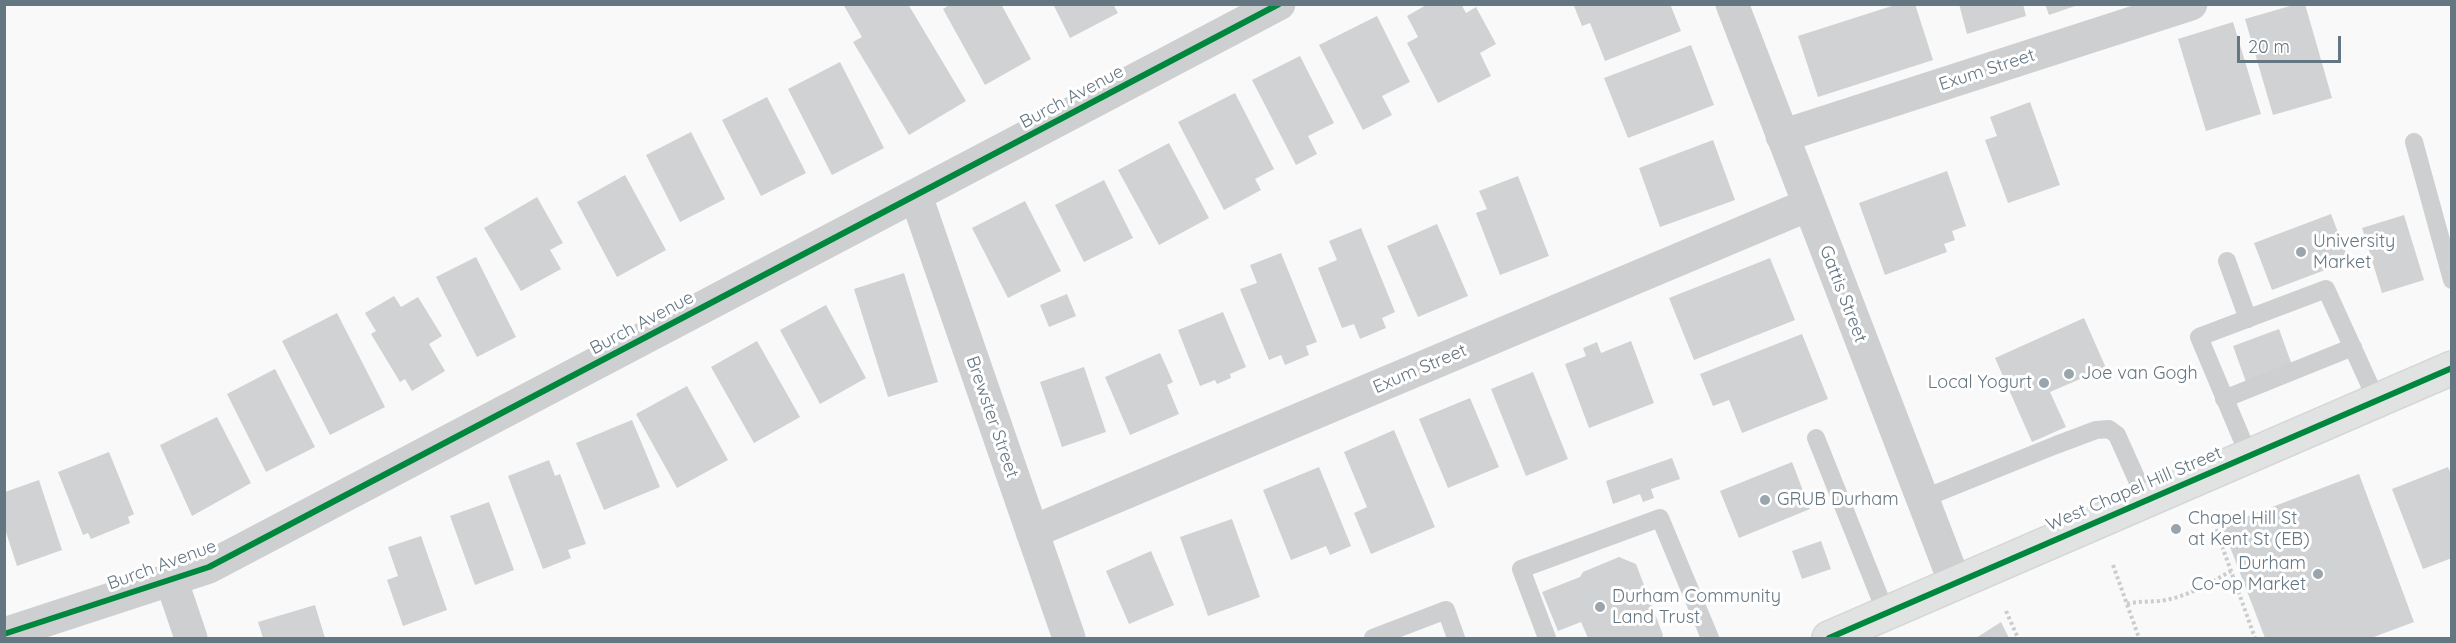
<!DOCTYPE html>
<html>
<head>
<meta charset="utf-8">
<style>
	body { margin:0 }
	#map { position:relative; width:2456px; height:643px; overflow:hidden; background:#f9f9f9; font-family:Quicksand,sans-serif }
	canvas { display:block }
	.frame { position:absolute; inset:0; border:6px solid #657683; pointer-events:none }
	.scale { position:absolute; left:2237px; top:36px; width:104px; height:27px; box-sizing:border-box; border:3px solid #657683; border-top:0; padding-left:8px; font-size:18px; line-height:21px; white-space:nowrap; color:#657683; -webkit-text-stroke:4px #fff; paint-order:stroke }
</style>
</head>
<body>
<div id="map">
<canvas width="2456" height="643"></canvas>
<div class="frame"></div>
<div class="scale">20 m</div>
</div>
<script>
const context = document.querySelector('canvas').getContext('2d');
context.lineJoin = 'round';
function fill(path, color) { context.fillStyle = color; context.fill(path, 'evenodd'); }
function strokePath(path, color, width, dash) { context.strokeStyle = color; context.lineWidth = width; context.lineCap = dash ? 'butt' : 'round'; context.setLineDash(dash || []); context.stroke(path); }
function write(font, color, halo, rows, align = 'center') {
  context.font = font + ' Quicksand,sans-serif'; context.lineWidth = 6; context.setLineDash([]); context.textBaseline = 'middle'; context.strokeStyle = halo; context.fillStyle = color; for (const [text, x, y, turn = 0] of rows) {
    context.save(); context.translate(x, y); context.rotate((+turn || 0) * Math.PI / 180); context.textAlign = isNaN(turn) ? turn : align; if (halo) context.strokeText(text, 0, 0); context.fillText(text, 0, 0); context.restore();
  }
}
const building = new Path2D(`
	M843 4H908L966 101 909 135 853 42 862 37Z
	M951 4H1001L1031 59 985 85 943 9Z
	M1053 4H1113L1118 13 1070 38Z
	M1428 4H1461L1466 13 1476 7 1496 44 1480 53 1491 76 1438 103 1407 43 1418 37 1407 16Z
	M1577 4H1670L1681 31 1605 61 1590 23 1582 26 1574 6Z
	M1898 4H1915L1933 60 1818 97 1798 36Z
	M1959 4H2023L2026 16 1967 34Z
	M2045 4H2078V5L2049 15Z
	M2297 4H2305L2332 98 2273 115 2245 19Z
	M1377 16 1410 82 1382 96 1392 115 1363 130 1319 45Z
	M2233 22 2261 114 2206 131 2178 39Z
	M1691 45 1714 105 1628 138 1604 78Z
	M1300 56 1334 123 1308 136 1317 154 1296 165 1252 80Z
	M840 62 884 148 832 175 788 89Z
	M1235 93 1274 169 1255 179 1261 190 1224 210 1178 122Z
	M767 97 806 173 761 196 722 120Z
	M2030 102 2060 185 2008 203 1985 140 1997 136 1990 117Z
	M691 132 725 199 680 222 646 155Z
	M1713 140 1735 200 1660 227 1639 168Z
	M1169 143 1209 218 1159 245 1118 170Z
	M1947 171 1966 226 1952 231 1955 240 1944 244 1947 252 1885 275 1859 203Z
	M625 175 666 250 617 277 577 202Z
	M1518 176 1549 256 1500 275 1476 213 1487 209 1479 191Z
	M1104 180 1133 238 1084 262 1055 205Z
	M537 197 563 243 550 250 561 269 521 291 484 228Z
	M1025 201 1061 271 1008 298 972 228Z
	M2331 214 2349 261 2272 290 2254 243Z
	M2404 215 2424 280 2382 293 2362 228Z
	M1437 224 1468 296 1418 317 1387 246Z
	M1361 228 1395 312 1382 318 1386 328 1360 339 1354 324 1342 328 1318 268 1337 260 1329 241Z
	M1281 253 1317 342 1306 346 1309 355 1285 365 1281 355 1269 360 1240 289 1257 283 1250 265Z
	M476 257 516 337 477 357 436 277Z
	M1770 258 1795 320 1694 360 1669 298Z
	M904 273 938 382 888 397 854 289Z
	M1067 294 1076 316 1049 327 1040 305Z
	M394 296 401 307 418 297 442 336 429 344 445 371 412 391 405 379 400 382 371 334 376 331 365 313Z
	M826 305 866 378 820 404 780 330Z
	M1223 312 1246 367 1230 374 1231 378 1217 384 1215 380 1200 386 1178 330Z
	M337 313 385 407 330 435 282 341Z
	M2084 318 2106 368 2050 392 2066 427 2032 442 1995 358Z
	M2279 329 2292 365 2246 382 2233 346Z
	M1802 334 1828 399 1742 433 1729 400 1713 406 1700 374Z
	M757 341 800 417 754 443 711 367Z
	M1631 341 1654 403 1589 428 1565 364 1586 356 1583 348 1597 342 1601 353Z
	M1160 353 1173 382 1167 385 1179 414 1130 435 1105 377Z
	M1084 367 1106 432 1062 447 1040 382Z
	M275 369 315 447 266 472 227 394Z
	M1533 372 1568 459 1526 476 1491 389Z
	M687 386 728 460 677 488 636 414Z
	M1470 398 1499 467 1448 488 1419 419Z
	M217 417 251 483 192 516 160 445Z
	M632 420 660 487 604 510 576 443Z
	M1394 430 1435 527 1371 554 1354 513 1367 507 1344 452Z
	M109 452 134 514 128 517 130 523 91 539 88 533 83 535 58 472Z
	M1672 458 1680 479 1651 489 1654 498 1643 502 1640 494 1613 504 1606 481Z
	M549 460 555 476 560 474 586 544 568 550 571 558 543 569 508 476Z
	M1792 462 1810 509 1739 538 1720 491Z
	M1319 467 1351 546 1330 555 1326 546 1291 560 1263 490Z
	M2448 467 2452 476V558L2423 569 2392 489Z
	M2359 474 2414 622 2371 638H2265L2222 526Z
	M39 480 62 550 17 566 5 529V492Z
	M489 502 514 570 475 585 450 516Z
	M1232 519 1260 597 1208 616 1180 537Z
	M421 536 447 610 403 626 387 580 398 576 388 547Z
	M1821 541 1831 569 1802 579 1792 551Z
	M1151 551 1174 605 1129 624 1106 571Z
	M1619 557 1636 564 1663 635 1662 638H1588L1581 622 1558 631 1542 592 1580 577 1583 572Z
	M315 605 325 638H263L258 622Z
	M2001 622 2009 638H1976Z`);
const path = new Path2D(`
	M2212 518 2255 638
	M2113 565 2139 638
	M2127 604C2142 600 2156 603 2170 599 2192 594 2212 582 2231 571
	M2006 611 2018 638`);
const service = new Path2D(`
	M2414 142 2452 280
	M2227 261 2248 319
	M2224 399 2353 347
	M1816 438 1886 613
	M2249 456 2199 337 2326 289 2377 401
	M1922 499 2056 445 2096 430 2109 429 2117 435 2146 500
	M1373 638 1446 610 1456 638
	M1547 638 1521 569 1660 518 1710 638`);
const minor = new Path2D(`
	M1732 4 1955 583
	M1782 136 2191 4
	M916 196 1069 638
	M1032 532 1808 205
	M171 579 191 638
	M4 634 209 567 1279 4`);
const secondary = new Path2D(`
	M1829 638 2452 368`);
const cycleway = new Path2D(`
	M4 634 209 567 1279 4
	M1829 638 2452 368`);
const markers = [
	[2301,252,6,"#99a4ac"],
	[2069,374,6,"#99a4ac"],
	[2044,383,6,"#99a4ac"],
	[1765,500,6,"#99a4ac"],
	[2176,529,6,"#99a4ac"],
	[2318,574,6,"#99a4ac"],
	[1600,607,6,"#99a4ac"]
];
const streetNames = [
	["Exum Street",1987,70,-18],
	["Burch Avenue",1072,97,-28],
	["Gattis Street",1843,294,69],
	["Burch Avenue",642,323,-28],
	["Exum Street",1420,369,-23],
	["Brewster Street",992,417,71],
	["West Chapel Hill Street",2134,489,-23],
	["Burch Avenue",162,565,-20]
];
const poiNames = [
	["University",2313,242],
	["Market",2313,263],
	["Joe van Gogh",2081,374],
	["Local Yogurt",2032,383,"right"],
	["GRUB Durham",1777,500],
	["Chapel Hill St",2188,519],
	["at Kent St (EB)",2188,540],
	["Durham",2306,564,"right"],
	["Co-op Market",2306,585,"right"],
	["Durham Community",1612,597],
	["Land Trust",1612,618]
];
fill(building, '#d0d2d3');
strokePath(secondary, '#d5d6d7', 36);
strokePath(path, '#cbcccd', 4, [3, 3]);
strokePath(service, '#cecfd0', 18);
strokePath(minor, '#cecfd0', 33);
strokePath(secondary, '#e1e2e2', 33);
strokePath(cycleway, '#00873e', 6);
for (const [x, y, r, color] of markers) { const dot = new Path2D(); dot.arc(x, y, r, 0, 2 * Math.PI); context.fillStyle = color; context.fill(dot); strokePath(dot, '#fff', 2); }
write('18px', '#657683', '#fff', streetNames);
write('18px', '#657683', '#fff', poiNames, 'left');
</script>
</body>
</html>
